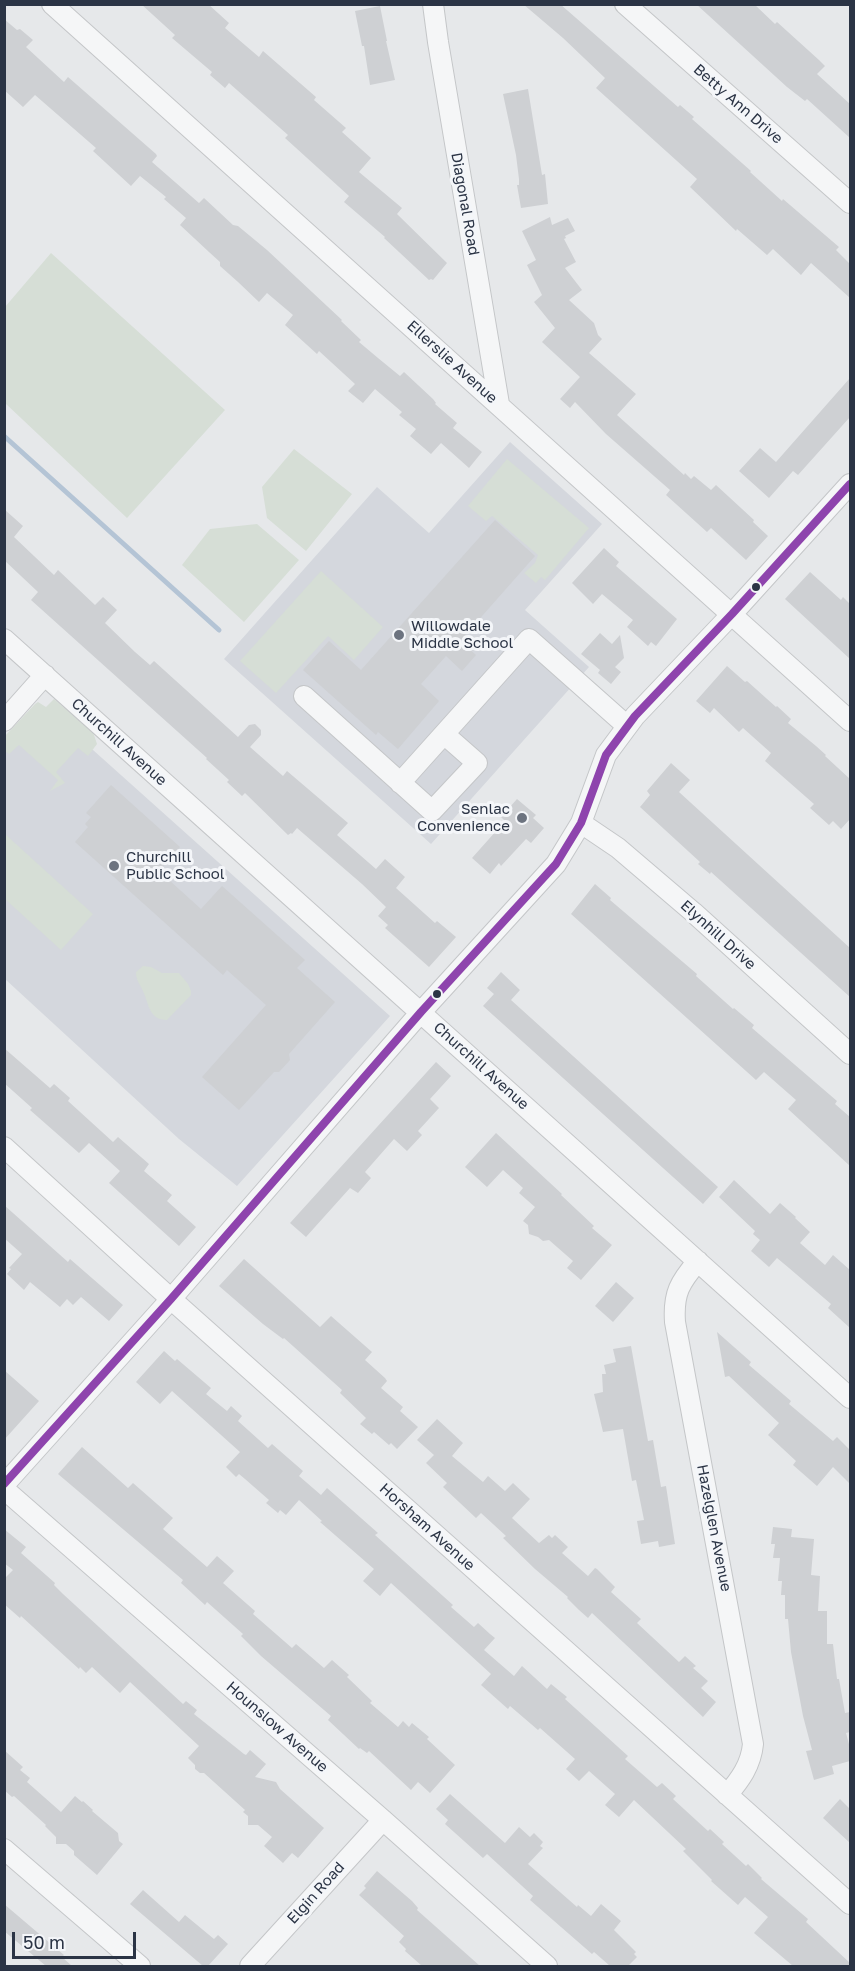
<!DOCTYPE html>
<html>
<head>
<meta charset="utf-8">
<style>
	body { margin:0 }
	#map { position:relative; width:855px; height:1971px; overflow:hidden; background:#e6e8ea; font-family:"Golos Text",sans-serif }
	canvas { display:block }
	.frame { position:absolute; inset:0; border:6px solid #2b3445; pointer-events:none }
	.scale { position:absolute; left:12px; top:1932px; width:124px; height:27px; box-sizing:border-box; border:3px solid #2b3445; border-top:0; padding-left:8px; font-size:18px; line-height:21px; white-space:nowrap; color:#2b3445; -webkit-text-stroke:4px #f4f6f9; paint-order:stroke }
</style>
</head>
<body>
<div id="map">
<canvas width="855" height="1971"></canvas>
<div class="frame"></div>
<div class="scale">50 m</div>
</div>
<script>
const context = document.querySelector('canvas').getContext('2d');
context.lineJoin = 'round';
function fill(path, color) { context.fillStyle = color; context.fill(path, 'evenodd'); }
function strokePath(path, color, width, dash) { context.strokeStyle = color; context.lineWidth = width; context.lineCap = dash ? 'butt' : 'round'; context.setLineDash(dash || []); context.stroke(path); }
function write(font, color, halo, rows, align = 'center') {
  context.font = font + ' "Golos Text",sans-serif'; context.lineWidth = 6; context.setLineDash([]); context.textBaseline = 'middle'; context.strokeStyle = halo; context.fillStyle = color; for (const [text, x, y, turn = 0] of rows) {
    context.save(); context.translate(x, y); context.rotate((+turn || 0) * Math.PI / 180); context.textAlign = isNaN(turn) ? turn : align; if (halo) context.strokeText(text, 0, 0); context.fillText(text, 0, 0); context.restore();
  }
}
const built = new Path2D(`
	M510 442 602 524 525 610 589 667 431 844 224 659 377 487 429 533Z
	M45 707 390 1016 237 1186 179 1139 5 979V753Z`);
const green = new Path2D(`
	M51 253 225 410 127 518 5 403V307Z
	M294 449 352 494 306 551 267 518 262 487Z
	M507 459 589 528 545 580 541 577 536 583 524 573 535 563 538 555 492 516 486 521 468 506Z
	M257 524 299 560 244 622 182 565 210 529Z
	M321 571 383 627 354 660 328 636 276 693 240 661Z
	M54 699 93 732 97 744 88 756 78 748 56 772 65 783 50 791 58 780 19 745 9 754 5 751 4 737 35 704 38 702 46 707Z
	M5 834 93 914 61 950 5 899Z
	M143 966 151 967 162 973H179L188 984 191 991V995L167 1020C149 1020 149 1004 143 991 140 984 136 981 136 972Z`);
const stream = new Path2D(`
	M4 436 219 630`);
const building = new Path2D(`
	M141 4H208L229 23 225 28 259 57 263 51 316 97 314 100 346 128 342 132 371 158 359 172 402 208 397 214 447 263 433 280 431 279 429 280 384 238 385 237 344 202 349 196 285 138 288 135 229 83 225 88 210 75 212 72 172 38 175 35Z
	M523 4H560L678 107 680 105 694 117 692 119 751 171 750 172 782 201 783 199 839 247 836 250 850 264V298L811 263 801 275 773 249 767 255 737 229 736 231 690 187 697 179 596 88 605 78 563 38Z
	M696 4H754L775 24 777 22 819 60 825 66 817 74 850 104V138L807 99 805 101 787 87Z
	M380 6 387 41H386L395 80 370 85 364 46H362L355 11Z
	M4 19 17 30 20 29 33 40 26 47 64 82 68 77 156 154 157 156 152 162 199 203 204 198 233 225 238 226 267 250 342 320 341 321 361 340 359 342 378 358 400 376 404 372 433 399 436 403 435 404 457 423 453 428 482 452 469 468 441 443 431 454 410 436 416 429 399 415 402 412 375 389 363 403 348 391 355 384 319 351 317 354 285 325 293 315 267 293 259 302 238 282 220 266V262L209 252 180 225 186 218 164 199 166 197 140 176 131 186 93 151 96 148 35 95 23 107 4 90Z
	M528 89 542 175 545 174 548 204 521 208 517 185H519V179L516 155 503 94Z
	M550 217 552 225 568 218 575 231 565 236 566 238 564 239 576 262 565 268 582 290 569 300 594 323 598 335 602 339 589 353 636 394 617 415 684 475 685 473 691 479 694 476 711 490 716 485 754 520 753 522 768 536 746 560 711 528 707 532 666 495 670 490 606 434 575 402 570 408 560 399 580 377 542 342 555 328 534 302 542 295 527 265 536 260 522 231Z
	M850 378V417L798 475 793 471 769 498 739 471 760 448 776 462Z
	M4 509 23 526 14 537 54 575 58 570 95 605 103 597 117 610 105 623 135 652 150 665 154 661 238 737 249 725 255 724 261 730V735L250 747 283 776 287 771 348 823 337 835 376 869 385 859 405 877 396 888 435 923 437 921 456 937 429 967 385 928 388 925 378 916 386 907 362 884 297 828 292 834 291 833 288 835 245 793 242 796 227 782 229 780 206 759 207 758 31 600 38 592 4 560Z
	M495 520 535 556 460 641 476 655 462 671 446 656 421 684 439 701 398 749 378 732 376 735 303 670 329 641 361 670Z
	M604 548 619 562 616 566 677 619 656 646 651 642 648 646 627 627 633 620 602 594 593 604 572 583Z
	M810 572 841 600 843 597 850 604V659L785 599Z
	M600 633 612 644 620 635 624 658 615 667 621 672 611 684 598 673 600 670 581 654Z
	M727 666 745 682 747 681 776 707 777 706 791 719 788 723 816 746 826 755 825 756 850 779V819L841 829 833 821 829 825 810 808 814 804 765 761 771 753 743 728 739 732 714 708 710 713 696 701Z
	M671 763 690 780 679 792 850 948V997L711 872 710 874 698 864 700 862 640 807 650 795 647 791Z
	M111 785 180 847 159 871 201 909 222 886 305 960 297 968 335 1002 289 1054 290 1060 279 1072H274L239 1110 202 1077 266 1005 227 970 223 975 75 842 88 827 85 824 91 817 86 813Z
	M517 799 536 815 533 818 544 828 531 843 526 839 501 866 499 863 490 874 472 858 505 821 501 817Z
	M595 884 611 898 610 900 697 974 696 976 733 1009 734 1008 754 1025 752 1028 837 1101 835 1104 850 1117V1166L788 1109 796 1100 764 1072 756 1080 571 914Z
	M501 972 520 990 511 1000 718 1187 703 1204 483 1006 494 994 487 988Z
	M4 1048 50 1088 54 1084 70 1098 68 1101 113 1142 118 1137 149 1164 144 1171 172 1195 167 1201 196 1227 179 1246 109 1183 120 1171 89 1143 79 1153 30 1110 32 1108 4 1083Z
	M436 1062 451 1076 430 1099 439 1108 418 1131 422 1135 407 1151 394 1139 365 1172 371 1178 358 1193 350 1188 306 1237 290 1223Z
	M496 1133 562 1194 561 1195 594 1226 592 1228 612 1245 581 1280 567 1268 573 1261 549 1240 543 1241 538 1237 529 1234 528 1225 523 1221 535 1207 519 1193 523 1188 503 1170 487 1187 465 1167Z
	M734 1180 770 1214 780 1203 796 1217 795 1218 810 1232 800 1243 825 1265 833 1255 850 1270V1328L828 1308 831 1304 789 1268 777 1258 769 1267 751 1251 760 1240 753 1234 755 1231 719 1197Z
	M4 1205 68 1262 70 1259 123 1305 109 1321 81 1297 73 1305 67 1299 60 1307 30 1282 24 1290 7 1274 11 1269 9 1268 22 1254 4 1238Z
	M244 1259 320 1327 331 1316 372 1352 365 1360 385 1378 387 1381 381 1388 403 1407 400 1411 418 1427 397 1449 391 1443 389 1445 374 1432 372 1434 360 1424 366 1418 340 1393 342 1390 284 1338 283 1339 263 1324 219 1286Z
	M616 1282 634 1298 613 1322 595 1306Z
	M717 1332 751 1362 749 1365 791 1401 789 1404 833 1441 837 1437 850 1450V1484L833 1467 817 1486 793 1465 796 1461 768 1435 779 1423 729 1376 725 1377Z
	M631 1346 648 1441 653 1440 661 1487 666 1486 675 1544 659 1547 658 1541 641 1544 637 1521 644 1520 636 1480 632 1481 623 1429 603 1432 594 1394 603 1392 602 1374H606L604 1365 616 1362 613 1349Z
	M164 1351 175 1361 177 1359 211 1388 206 1394 227 1411 231 1406 242 1416 238 1421 268 1448 272 1444 303 1471 299 1476 321 1495 327 1488 378 1533 375 1535 453 1605 451 1607 474 1627 478 1623 490 1634 495 1638 484 1650 514 1676 522 1666 547 1689 551 1684 567 1697 565 1699 628 1756 625 1759 657 1787 662 1783 676 1796 673 1799 708 1831 710 1829 724 1842 722 1844 746 1866 748 1864 762 1878 761 1879 808 1919 806 1922 850 1963V1966H793L754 1933 768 1917 745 1897 738 1905 711 1881 712 1880 683 1851 686 1849 634 1800 619 1817 605 1805 615 1794 589 1771 579 1781 566 1769 575 1759 540 1728 538 1730 510 1706 508 1709 481 1685 491 1674 391 1583 380 1596 363 1581 374 1569 320 1522 322 1521 299 1500 286 1515 280 1510 278 1513 266 1503 269 1500 245 1479 239 1474 236 1477 226 1467 240 1452 172 1391 160 1404 136 1382Z
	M4 1370 39 1401 4 1440Z
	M437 1419 463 1443 452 1456 483 1482 488 1476 505 1491 513 1483 530 1499 512 1518 539 1543 549 1535 552 1538 555 1535 568 1547 562 1553 588 1576 595 1568 597 1569 615 1587 611 1592 641 1619 637 1623 679 1662 685 1656 696 1666 693 1668 708 1681 701 1688 716 1702 703 1717 592 1613 588 1618 579 1610 567 1598 568 1597 535 1569 503 1538 506 1536 481 1513 476 1518 443 1487 447 1483 426 1463 434 1455 417 1440Z
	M82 1447 128 1488 133 1483 173 1518 163 1529 207 1567 217 1556 234 1571 223 1583 255 1611 253 1614 292 1648 296 1644 324 1668 332 1660 349 1675 347 1677 372 1701 370 1703 398 1727 403 1721 409 1727 412 1723 429 1737 427 1739 455 1765 430 1793 418 1782 411 1790 369 1751 367 1753 360 1748 359 1749 328 1720 331 1716 261 1656 241 1636 243 1634 207 1602 205 1605 181 1583 183 1580 58 1474Z
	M773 1527 792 1529 791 1537 814 1539 811 1575 820 1576 818 1611H827V1644H833L837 1679H839L845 1713 850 1712V1732L846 1733 850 1748V1761L832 1766 834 1774 814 1780 806 1751 812 1750 803 1716 791 1652 788 1619H785V1595H781L782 1581H778L780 1558H773L775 1544H771Z
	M4 1529 26 1547 21 1553 55 1583 54 1585 63 1594 183 1704 186 1701 197 1710 194 1714 244 1754 246 1755 250 1750 266 1764 255 1777 276 1782 280 1789 324 1828 298 1858 292 1853 283 1863 264 1846 272 1837 258 1825H248V1816L243 1812 245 1810 204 1773H200L195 1769V1765L188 1758 199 1746 130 1682 120 1693 92 1667 86 1673 80 1667 79 1669 21 1616 20 1618 4 1604V1579L13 1570 4 1563Z
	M4 1750 23 1767 20 1770 30 1778 27 1782 61 1812 75 1796 82 1802 83 1801 93 1810 92 1811 118 1833 119 1841 123 1844 97 1875 74 1855V1851L66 1844H56V1837L45 1826 46 1825 14 1796 12 1797 4 1790Z
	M450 1794 505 1843 519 1827 530 1837 534 1833 543 1842 540 1846 543 1848 528 1864 577 1907 578 1905 591 1916 601 1904 621 1921 614 1930 636 1952 634 1954 637 1957 628 1966H610L594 1952 592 1954 530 1900 533 1896 487 1854 483 1858 445 1824 448 1820 436 1809Z
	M840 1799 850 1809V1843L823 1818Z
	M377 1871 412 1901 418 1908 417 1910 480 1966H422L405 1951 406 1949 399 1942 404 1936 359 1895 366 1888 364 1886Z
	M143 1890 179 1922 185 1915 214 1939 218 1935 228 1944 208 1966H203L130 1904Z
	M4 1904 64 1955 62 1957 72 1966H46L4 1931Z`);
const minor = new Path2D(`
	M52 4 850 721
	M433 4 438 42 499 404
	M625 4 850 203
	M4 639 850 1398
	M304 696 432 811 477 763 444 734
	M4 721 45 675
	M400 783 529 639 627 726
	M581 823 618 848 693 912 850 1054
	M4 1147 171 1299 850 1904
	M698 1261C680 1282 673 1293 675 1322L753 1744C751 1765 740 1780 727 1795
	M4 1485 171 1299 421 1012 556 864 581 823 606 755 635 716 732 614 850 484
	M4 1489 383 1820 547 1966
	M4 1849 140 1966
	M250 1966 383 1820`);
const bus1 = new Path2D(`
	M4 1484 171 1299 421 1012 556 864 581 823 606 755 635 716 732 614 850 484`);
const markers = [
	[756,587,5,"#2b3445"],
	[399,635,6,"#6c737f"],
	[522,818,6,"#6c737f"],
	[114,866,6,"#6c737f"],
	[437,994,5,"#2b3445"]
];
const streetNames = [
	["Betty Ann Drive",738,104,41],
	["Diagonal Road",465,204,80],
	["Ellerslie Avenue",452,362,42],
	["Churchill Avenue",119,742,42],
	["Elynhill Drive",718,935,42],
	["Churchill Avenue",481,1066,42],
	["Horsham Avenue",427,1527,42],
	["Hazelglen Avenue",714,1528,79],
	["Hounslow Avenue",277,1727,41],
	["Elgin Road",316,1893,-48]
];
const poiNames = [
	["Willowdale",411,626],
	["Middle School",411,643],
	["Senlac",510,809,"right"],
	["Convenience",510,826,"right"],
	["Churchill",126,857],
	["Public School",126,874]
];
fill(built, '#d4d7dd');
fill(green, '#d6ded6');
strokePath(stream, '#b4c4d5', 5);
fill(building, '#ced0d3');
strokePath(minor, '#c4c6c8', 22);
strokePath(minor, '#f5f6f7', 20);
strokePath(bus1, '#8e44ad', 8);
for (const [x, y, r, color] of markers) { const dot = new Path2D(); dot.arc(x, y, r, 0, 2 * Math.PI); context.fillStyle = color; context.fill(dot); strokePath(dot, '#f4f6f9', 2); }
write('15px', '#2b3445', '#f4f6f9', streetNames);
write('15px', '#2b3445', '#f4f6f9', poiNames, 'left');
</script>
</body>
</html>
